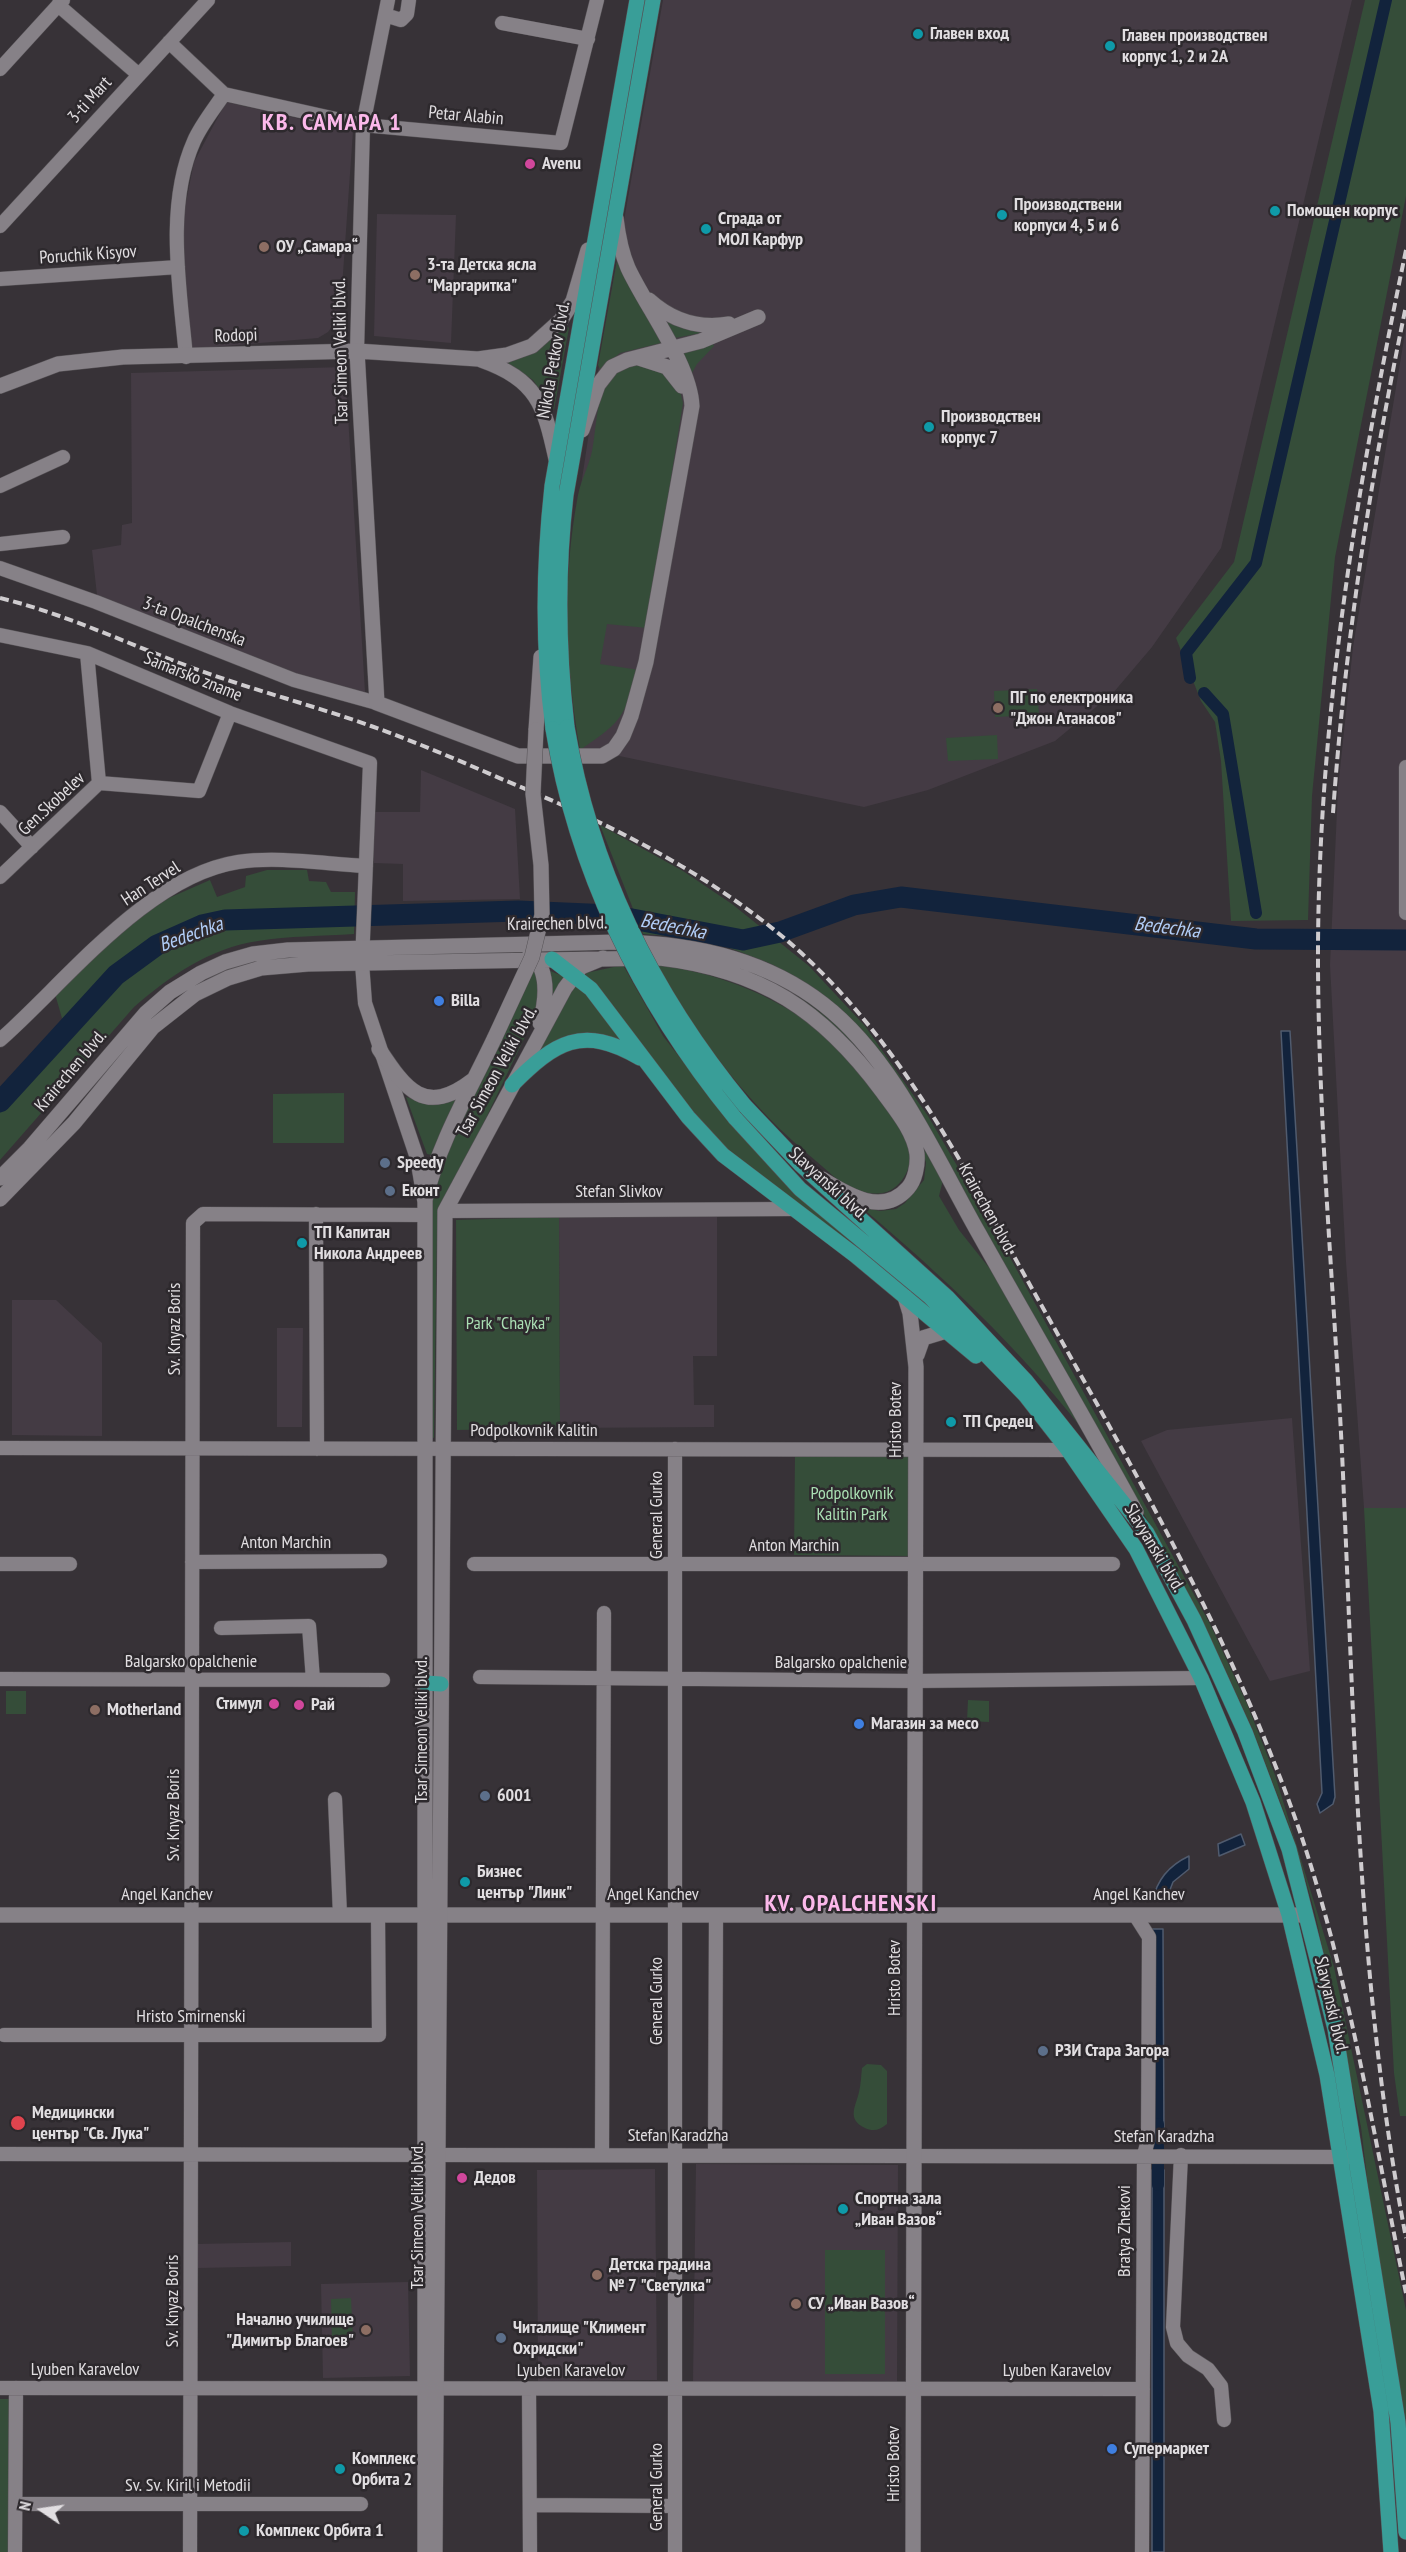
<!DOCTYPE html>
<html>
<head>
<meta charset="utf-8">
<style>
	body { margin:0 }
	#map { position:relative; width:1406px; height:2552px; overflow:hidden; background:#373237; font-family:"PT Sans Narrow",sans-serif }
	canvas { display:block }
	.north { position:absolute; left:12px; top:2480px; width:60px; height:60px; -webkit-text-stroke:4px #2d292d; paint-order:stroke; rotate:283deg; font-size:16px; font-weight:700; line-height:24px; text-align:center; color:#e1dee1 }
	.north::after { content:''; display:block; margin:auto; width:21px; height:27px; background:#e1dee1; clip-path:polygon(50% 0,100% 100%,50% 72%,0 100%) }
</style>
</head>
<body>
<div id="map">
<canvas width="1406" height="2552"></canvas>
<div class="north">N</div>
</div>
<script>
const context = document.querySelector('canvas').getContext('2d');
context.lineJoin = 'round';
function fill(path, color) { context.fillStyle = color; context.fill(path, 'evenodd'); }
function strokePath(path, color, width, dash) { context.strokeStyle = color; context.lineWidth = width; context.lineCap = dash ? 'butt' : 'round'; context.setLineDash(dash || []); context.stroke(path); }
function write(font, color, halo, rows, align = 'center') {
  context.font = font + ' "PT Sans Narrow",sans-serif'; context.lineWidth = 5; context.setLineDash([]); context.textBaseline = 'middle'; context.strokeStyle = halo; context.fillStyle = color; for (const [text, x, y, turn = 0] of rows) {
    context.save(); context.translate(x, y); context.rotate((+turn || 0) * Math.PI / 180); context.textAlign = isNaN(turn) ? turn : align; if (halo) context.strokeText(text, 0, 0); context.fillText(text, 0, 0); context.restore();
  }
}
const built = new Path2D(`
	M663 0H1352L1221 548 1152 647 1113 693 1055 741 928 790 864 807 581 748 570 559 603 339Z
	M226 102 353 131 340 316 328 332 318 338 190 349 183 273 182 222 194 162Z
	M377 214 456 215 451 343 374 336Z
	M1406 327V1508H1364L1346 1262 1330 965 1338 788 1353 647Z
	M345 367 365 692H314L114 615 113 601 97 595 92 550 121 545 122 525 132 523 131 373Z
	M421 770 515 809 520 899 403 901V864L374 863 373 812H420Z
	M717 1216V1356H693L694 1405H714V1427L560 1428 559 1217Z
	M12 1300H56L102 1343V1436L12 1435Z
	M277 1328H303L302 1427H277Z
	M1292 1418 1310 1671 1270 1681 1141 1441 1167 1430Z
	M696 2164 898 2165 897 2384 693 2382Z
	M655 2169 657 2380 538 2381 537 2170Z
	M291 2242V2266L198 2268V2244Z
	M408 2282 410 2376 323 2378 321 2284Z`);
const green = new Path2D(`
	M1365 0H1406V196L1335 557 1312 796 1308 920 1231 921 1221 761 1215 722 1201 701 1176 638 1234 562Z
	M617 261 661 343 620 353 600 369 598 365Z
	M669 321 701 333 675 338 667 322Z
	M566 325 569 328 554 410 533 380 505 361Z
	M713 343 714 346 697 364 692 373 682 354Z
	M630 365 656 366 679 386 683 403 647 628 607 624 600 664 639 670C622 719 624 720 580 750 565 664 562 580 578 495 581 480 589 466 592 451 596 433 597 389 610 376 615 372 624 368 630 365Z
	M1037 689 1039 715 995 717 994 691Z
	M997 735 998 759 948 761 946 738Z
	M600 825 683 871 732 904 809 966 865 1026 928 1116 1001 1241 1210 1624 1247 1704 1275 1775 1334 1967 1406 2310V2421L1378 2269 1361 2127 1315 1913 1293 1836 1252 1728 1220 1658 1163 1548 919 1117 874 1046 842 1010 804 982 769 963 727 947 684 937 643 934Z
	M267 870H307L309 881 326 882 331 892H355L354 934C322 936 289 936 258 941 210 948 170 976 134 1007L0 1160V1088L64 1025 55 994 93 955 148 911 169 898 210 880 217 897 245 887 246 876Z
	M623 965 663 1036 726 1117 989 1362 727 1150 704 1125 586 976V973Z
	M657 965C755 977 847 1030 895 1120 901 1132 913 1146 910 1161 908 1175 897 1191 882 1193 853 1197 836 1178 816 1161 749 1106 699 1040 657 965Z
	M535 966 540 992 535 1016 446 1201 437 1227 434 1438 431 1437V1208L436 1176Z
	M548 970 565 977 551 1003Z
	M766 977C814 1004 854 1035 887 1080 909 1110 925 1148 943 1180L939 1196 959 1230 1002 1284 1083 1430C1018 1347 942 1275 861 1207L880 1211 896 1209 905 1203 924 1180 926 1163 920 1142 875 1069 843 1034 824 1017 765 979Z
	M575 980 624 1041 576 1034 541 1052 538 1051Z
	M344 1093V1143H273V1094Z
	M406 1097 419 1101 459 1097 432 1155 427 1154Z
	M559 1217 560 1428 457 1430 456 1220Z
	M795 1453H911L910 1556 794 1555Z
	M1364 1508H1406V2116H1400L1394 2073Z
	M6 1691H26V1714H6Z
	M968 1700 989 1701V1722L967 1721Z
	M867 2064 881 2065 887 2071V2124C880 2130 873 2132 865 2128 846 2119 856 2106 859 2092 861 2084 861 2076 862 2068Z
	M825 2250H885V2374H825Z
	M351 2298 353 2339 332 2340 331 2299Z
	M0 2399H13V2552H0Z`);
const water = new Path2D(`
	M1281 1031H1290L1335 1797 1333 1804 1320 1813 1317 1804 1322 1793Z
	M1241 1834 1245 1845 1219 1856 1218 1844Z
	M1189 1856V1869L1173 1882 1166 1900H1153C1157 1879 1170 1865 1189 1856Z
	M1152 1929H1163L1164 2139H1153Z
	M1152 2170H1164V2552H1152Z`);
const canal = new Path2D(`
	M1190 678 1186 653 1256 563 1386 0
	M1204 693 1223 714 1256 913
	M1158 2185V2124`);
const river = new Path2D(`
	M0 1102 116 975 157 945 202 925 225 920 518 911 611 915 743 940 780 932 854 905 901 897 1256 939 1406 940`);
const minor = new Path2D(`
	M58 5 139 75
	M385 15 401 20 407 14 409 0
	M502 23 588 39
	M169 42 224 94 363 125 561 143 597 0
	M0 69 63 0
	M0 226 208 0
	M0 279 178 267
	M357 351 363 125 388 0
	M186 357C180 289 165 206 194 141 201 125 214 109 224 94
	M0 486 63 457
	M0 544 63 537
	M0 568 96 602 294 680 377 703
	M0 635 87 653 230 713 370 763 362 963 365 1003 417 1158 424 1199
	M87 653 99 783
	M1406 767V913
	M0 812 32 847
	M0 877 99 783 199 791 230 713
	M0 1040C66 982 147 876 238 862 279 856 325 864 366 866
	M445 1211 793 1209
	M316 1214 317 1449
	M0 1448 1068 1450
	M675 1449V2552
	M192 1562 380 1561
	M0 1564H70
	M474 1564H1113
	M221 1628 309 1626 313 1680
	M480 1677 915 1681 1201 1678
	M0 1679 383 1680
	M335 1799 340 1915
	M1135 1915 1149 1937 1148 2140 1144 2155 1142 2552
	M4 2035H379L378 1915
	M0 2154 1351 2157
	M602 2154 604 1613
	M715 2154 716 1915
	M1181 2155 1173 2327 1177 2343 1188 2356 1208 2369 1221 2386 1224 2420
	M0 2388 1143 2389
	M529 2389 530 2552
	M16 2504H361
	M531 2505 675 2506
	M15 2552 16 2388
	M190 2552 193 1223 203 1214 425 1215`);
const tertiary = new Path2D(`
	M649 300C671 320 699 329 729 324
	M357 351 377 703 518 756H602L614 749 623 736 631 716 646 662 692 406C690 364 646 307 628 268 621 252 618 235 616 218
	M639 358 667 367 682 386
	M481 360C537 380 544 404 556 459
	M0 386 58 364 123 357 357 351 478 359 507 355 532 346 561 320 573 301 588 250
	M582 430 598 385 612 367 627 360 701 341 758 317
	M905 1297 910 1313 916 1367 913 2552
	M917 1355 923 1338 946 1331
	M0 1915H1302`);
const secondary = new Path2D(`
	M536 730 541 657
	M530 953C550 970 546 1001 540 1023
	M379 1049C406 1090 425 1117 473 1080
	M0 1178 30 1148 146 1013 170 992 201 973 225 962 253 954 288 950 619 942C691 943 765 959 823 1004 893 1058 935 1156 978 1232 1030 1325 1085 1418 1136 1512
	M0 1199 74 1123 153 1027 195 994 228 978 261 968 308 964 660 958C761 970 822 1010 882 1091 895 1109 914 1131 917 1154 918 1165 915 1180 908 1188 883 1217 848 1195 822 1179
	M425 2552V1200C439 1142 470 1090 495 1037
	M435 2552 445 1211 565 988 581 967 603 958`);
const primary = new Path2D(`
	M567 727C558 649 557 573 566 495L653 0
	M553 729C542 647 543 568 552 486L637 0
	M552 959 591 989 688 1117 723 1155 856 1256 976 1356
	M512 1085C555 1042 582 1024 640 1058
	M745 1106 801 1165 947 1297 1026 1381 1147 1533 1194 1620 1245 1732 1289 1849 1335 2029 1398 2422 1406 2532
	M735 1118 800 1189 930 1297 1025 1395 1068 1450 1136 1549 1201 1678 1253 1802 1289 1915 1327 2075 1381 2411 1391 2552
	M425 1683 441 1684`);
const rail = new Path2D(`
	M1406 250C1357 485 1317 725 1318 966 1319 1144 1337 1321 1344 1498 1355 1745 1359 1994 1406 2238
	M0 598C70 615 134 647 201 671 257 691 315 706 371 726 416 742 460 761 504 780 603 821 700 868 783 937 895 1031 960 1160 1030 1285 1129 1461 1232 1637 1299 1829 1350 1979 1374 2139 1406 2293
	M1333 813C1345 643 1371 473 1406 306`);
const secondaryBridge = new Path2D(`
	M495 1037 532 957 542 915 541 865 533 794 536 730`);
const primaryBridge = new Path2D(`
	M567 727C591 869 654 996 745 1106
	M553 729C577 876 642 1004 735 1118`);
const markers = [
	[918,34,6,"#0f9aa8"],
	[1110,46,6,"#0f9aa8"],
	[530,164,6,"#d1479c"],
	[1275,211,6,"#0f9aa8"],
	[1002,215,6,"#0f9aa8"],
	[706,229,6,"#0f9aa8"],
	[264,247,6,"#8d6e63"],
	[415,275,6,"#8d6e63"],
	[929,427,6,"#0f9aa8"],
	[998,708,6,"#8d6e63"],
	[439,1001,6,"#3f7fe0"],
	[385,1163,6,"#5c6f8a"],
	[390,1191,6,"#5c6f8a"],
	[302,1243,6,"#0f9aa8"],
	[951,1422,6,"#0f9aa8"],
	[274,1704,6,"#d1479c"],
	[299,1705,6,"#d1479c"],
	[95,1710,6,"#8d6e63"],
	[859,1724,6,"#3f7fe0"],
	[485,1796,6,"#5c6f8a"],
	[465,1882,6,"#0f9aa8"],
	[1043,2051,6,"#5c6f8a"],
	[18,2123,8,"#e0444e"],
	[462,2178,6,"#d1479c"],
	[843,2209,6,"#0f9aa8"],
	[597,2275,6,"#8d6e63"],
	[796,2304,6,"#8d6e63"],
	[366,2330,6,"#8d6e63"],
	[501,2338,6,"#5c6f8a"],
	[1112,2449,6,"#3f7fe0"],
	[340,2469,6,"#0f9aa8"],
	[244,2531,6,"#0f9aa8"]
];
const poiNames = [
	["Главен вход",930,34],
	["Главен производствен",1122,36],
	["корпус 1, 2 и 2А",1122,57],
	["Avenu",542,164],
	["Производствени",1014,205],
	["корпуси 4, 5 и 6",1014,226],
	["Помощен корпус",1287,211],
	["Сграда от",718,219],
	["МОЛ Карфур",718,240],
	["ОУ „Самара“",276,247],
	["3-та Детска ясла",427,265],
	["\"Маргаритка\"",427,286],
	["Производствeн",941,417],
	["корпус 7",941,438],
	["ПГ по електроника",1010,698],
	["\"Джон Атанасов\"",1010,719],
	["Billa",451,1001],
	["Speedy",397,1163],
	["Еконт",402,1191],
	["ТП Капитан",314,1233],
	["Никола Андреев",314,1254],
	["ТП Средец",963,1422],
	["Стимул",262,1704,"right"],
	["Рай",311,1705],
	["Motherland",107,1710],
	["Магазин за месо",871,1724],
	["6001",497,1796],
	["Бизнес",477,1872],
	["център \"Линк\"",477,1893],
	["РЗИ Стара Загора",1055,2051],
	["Медицински",32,2113],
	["център \"Св. Лука\"",32,2134],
	["Дедов",474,2178],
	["Спортна зала",855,2199],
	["„Иван Вазов“",855,2220],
	["Детска градина",609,2265],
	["№ 7 \"Светулка\"",609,2286],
	["СУ „Иван Вазов“",808,2304],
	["Начално училище",354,2320,"right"],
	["\"Димитър Благоев\"",354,2341,"right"],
	["Читалище \"Климент",513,2328],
	["Охридски\"",513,2349],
	["Супермаркет",1124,2449],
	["Комплекс",352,2459],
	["Орбита 2",352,2480],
	["Комплекс Орбита 1",256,2531]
];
const streetNames = [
	["3-ti Mart",90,100,-48],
	["Petar Alabin",466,116,5],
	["Poruchik Kisyov",88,255,-4],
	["Rodopi",236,336,-2],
	["Tsar Simeon Veliki blvd.",341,351,-91],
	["Nikola Petkov blvd.",554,360,-80],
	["3-ta Opalchenska",194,622,21],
	["Samarsko zname",193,677,22],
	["Gen.Skobelev",52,804,-43],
	["Han Tervel",151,884,-33],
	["Krairechen blvd.",557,924,-1],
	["Krairechen blvd.",71,1071,-50],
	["Tsar Simeon Veliki blvd.",497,1072,-61],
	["Slavyanski blvd.",828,1184,42],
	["Stefan Slivkov",619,1192],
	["Krairechen blvd.",987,1209,61],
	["Sv. Knyaz Boris",175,1329,-90],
	["Hristo Botev",896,1420,-90],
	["Podpolkovnik Kalitin",534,1431],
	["General Gurko",657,1515,-90],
	["Anton Marchin",286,1543],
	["Anton Marchin",794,1546],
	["Slavyanski blvd.",1154,1548,59],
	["Balgarsko opalchenie",191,1662],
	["Balgarsko opalchenie",841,1663],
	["Tsar Simeon Veliki blvd.",422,1730,-90],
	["Sv. Knyaz Boris",174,1815,-90],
	["Angel Kanchev",167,1895],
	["Angel Kanchev",653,1895],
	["Angel Kanchev",1139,1895],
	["Hristo Botev",895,1978,-90],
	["General Gurko",657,2001,-90],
	["Slavyanski blvd.",1331,2005,77],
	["Hristo Smirnenski",191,2017],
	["Stefan Karadzha",678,2136],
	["Stefan Karadzha",1164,2137],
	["Tsar Simeon Veliki blvd.",418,2216,-90],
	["Bratya Zhekovi",1125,2231,-90],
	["Sv. Knyaz Boris",173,2301,-90],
	["Lyuben Karavelov",85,2370],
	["Lyuben Karavelov",571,2371],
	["Lyuben Karavelov",1057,2371],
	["Hristo Botev",894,2464,-90],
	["Sv. Sv. Kiril i Metodii",188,2486],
	["General Gurko",657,2487,-90]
];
const parkNames = [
	["Park \"Chayka\"",508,1324],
	["Podpolkovnik",852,1494],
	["Kalitin Park",852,1515]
];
const waterNames = [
	["Bedechka",673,927,11],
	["Bedechka",1167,928,7],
	["Bedechka",191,935,-20]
];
const districtNames = [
	["КВ. САМАРА 1",332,123],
	["KV. OPALCHENSKI",851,1904]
];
fill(built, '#443b44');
fill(green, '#354d39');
fill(water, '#12233c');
strokePath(water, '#505b6e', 1.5);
strokePath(canal, '#12233c', 12);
strokePath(river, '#12233c', 21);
strokePath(minor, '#555155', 15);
strokePath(tertiary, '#555155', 16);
strokePath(secondary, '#555155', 16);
strokePath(primary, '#555155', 16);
strokePath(minor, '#868187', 14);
strokePath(tertiary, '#868187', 15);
strokePath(secondary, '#868187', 15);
strokePath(primary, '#399e98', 15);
strokePath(rail, '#cfcccf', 4, [9, 4.5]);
strokePath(secondaryBridge, '#555155', 16, []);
strokePath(primaryBridge, '#555155', 16, []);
strokePath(secondaryBridge, '#868187', 15);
strokePath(primaryBridge, '#399e98', 15);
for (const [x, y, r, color] of markers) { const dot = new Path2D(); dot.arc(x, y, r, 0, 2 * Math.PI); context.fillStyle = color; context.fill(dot); strokePath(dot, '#2d292d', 2); }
write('bold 18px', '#e1dee1', '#2d292d', poiNames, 'left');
write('18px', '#e1dee1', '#2d292d', streetNames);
write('18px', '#aadfb3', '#2d292d', parkNames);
write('italic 20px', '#b1cdf7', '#2d292d', waterNames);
context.letterSpacing = '1.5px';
write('bold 24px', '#fbb8ea', '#2d292d', districtNames);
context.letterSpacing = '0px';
</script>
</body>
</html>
